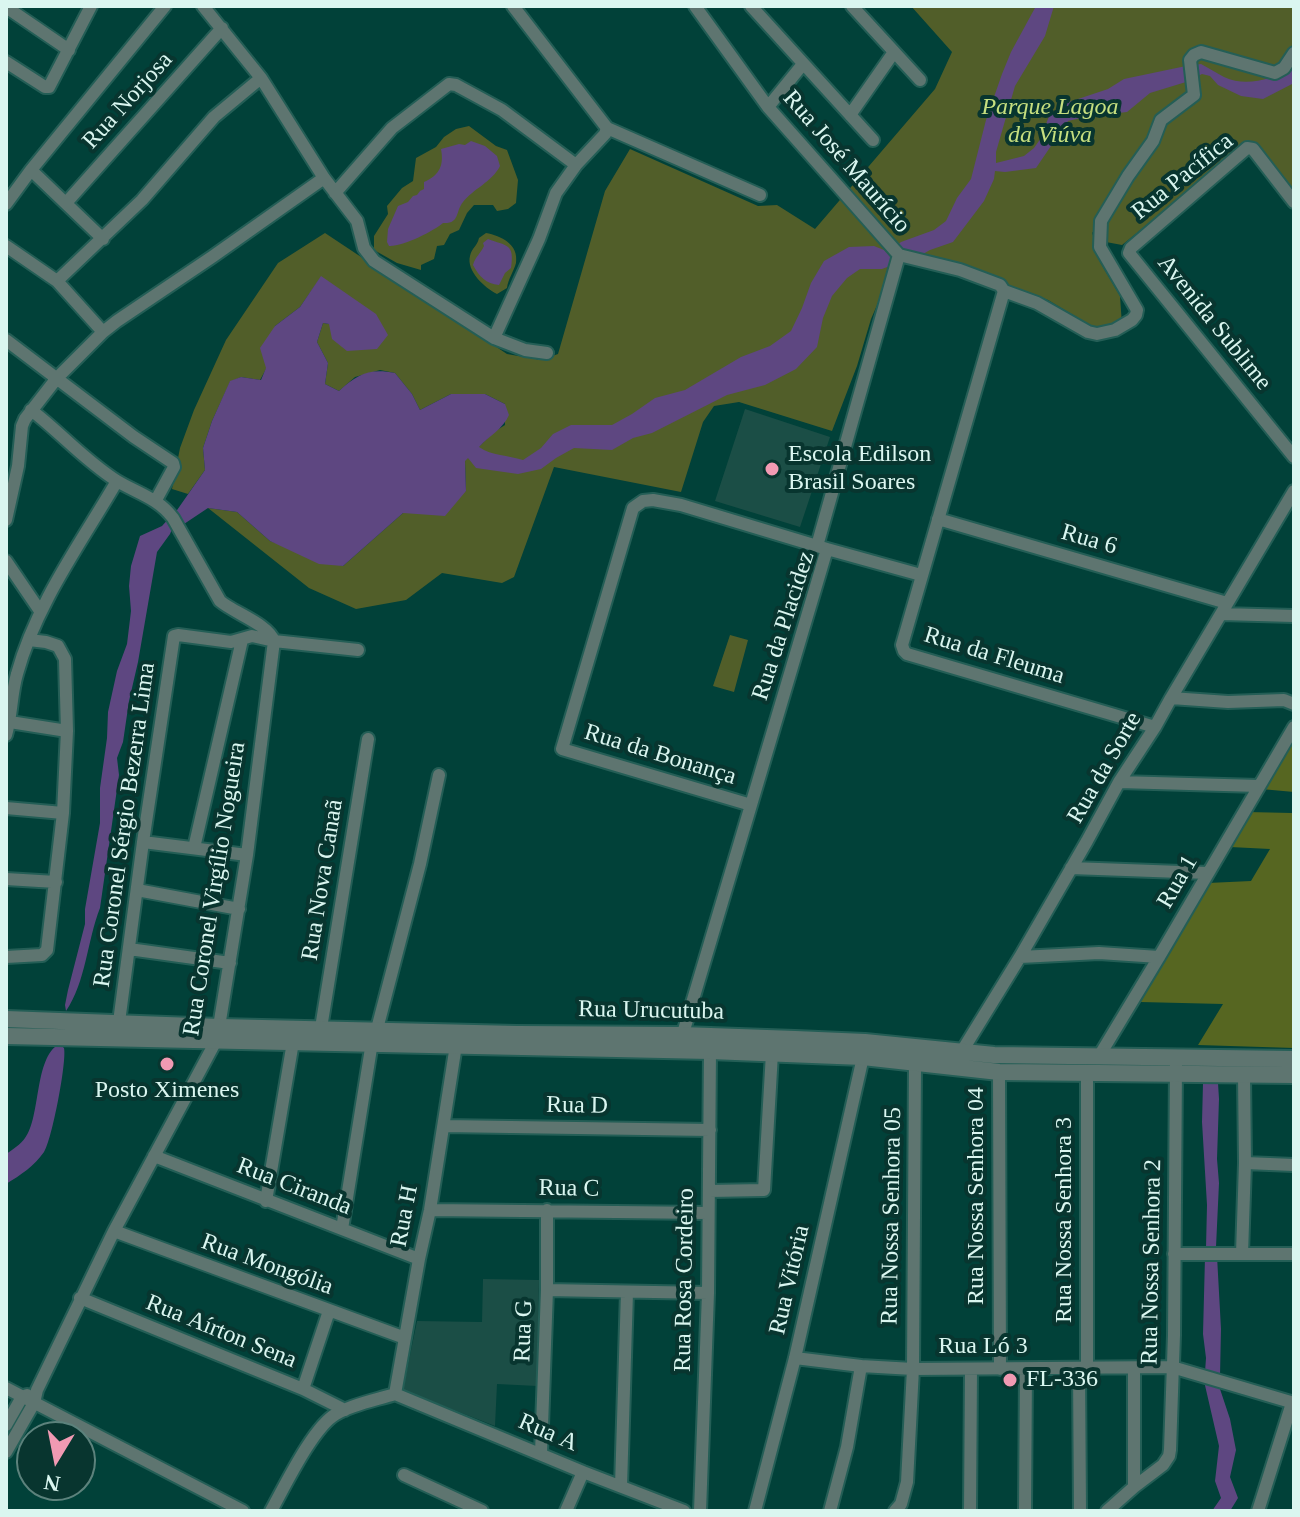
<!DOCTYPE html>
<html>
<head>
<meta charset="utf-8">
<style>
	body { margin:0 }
	#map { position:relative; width:1300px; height:1517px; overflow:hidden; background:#014139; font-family:"Times New Roman",serif }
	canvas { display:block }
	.frame { position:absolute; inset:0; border:8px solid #daf6f0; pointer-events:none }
	.north { position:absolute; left:16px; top:1421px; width:80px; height:80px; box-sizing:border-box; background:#08352f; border:2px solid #5c827c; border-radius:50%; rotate:190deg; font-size:22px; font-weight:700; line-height:32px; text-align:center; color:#daf6f0 }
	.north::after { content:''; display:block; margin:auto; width:28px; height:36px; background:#f19ab3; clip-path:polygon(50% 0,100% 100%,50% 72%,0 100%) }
</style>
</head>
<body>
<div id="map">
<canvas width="1300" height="1517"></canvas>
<div class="frame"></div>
<div class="north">N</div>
</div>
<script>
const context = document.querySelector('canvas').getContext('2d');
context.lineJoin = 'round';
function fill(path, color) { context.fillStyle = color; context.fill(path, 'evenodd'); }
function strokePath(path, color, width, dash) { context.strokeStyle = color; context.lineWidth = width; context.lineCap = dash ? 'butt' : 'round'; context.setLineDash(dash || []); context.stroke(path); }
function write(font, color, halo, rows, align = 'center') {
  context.font = font + ' "Times New Roman",serif'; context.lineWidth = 8; context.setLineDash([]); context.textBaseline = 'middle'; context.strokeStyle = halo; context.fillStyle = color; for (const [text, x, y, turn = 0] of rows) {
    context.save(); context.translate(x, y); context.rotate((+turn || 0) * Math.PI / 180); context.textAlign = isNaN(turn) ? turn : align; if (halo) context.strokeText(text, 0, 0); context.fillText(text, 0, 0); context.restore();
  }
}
const built = new Path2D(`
	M745 409 830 437 800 527 715 501Z
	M483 1279 539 1280 537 1386 497 1384 495 1426 403 1390 417 1321 482 1322Z`);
const green = new Path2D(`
	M911 6H1294V195L1251 141 1122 245 1106 242 1092 232 1100 262 1120 296 1122 325 1096 329 1048 300 966 269 898 257 871 319 857 366 832 431 739 402 714 406 703 422 681 492 554 467 514 577 502 583 442 573 406 600 356 609 309 588 208 508 237 512 270 541 343 566 403 513 466 491 465 460 494 432 505 425V404L485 394H451L420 410 412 394 395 373 380 370 355 377 339 391 325 384 328 363 317 342 323 323 329 324 321 277 300 307 275 326 266 369 260 380 241 377 230 382 212 421 203 448 205 470 188 494 172 489 180 448 194 410 226 340 278 263 325 233 507 354 541 360 558 354 605 191 630 149 758 206 777 205 815 229 935 89 952 52Z
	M469 126 496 146 507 150 518 180 516 203 508 209 497 211 493 205H474L467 213 459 230 450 234 444 245 437 246 434 259 421 265V270L397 263 374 250V236L388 214 387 206 402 188 413 181 416 158 436 147 444 137 456 129Z
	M486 233C501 236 519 244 516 263 514 271 508 279 507 288L497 294C485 288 466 271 470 256 472 247 477 247 479 238Z
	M730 635 748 640 734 692 713 686Z`);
const forest = new Path2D(`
	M1294 733V792L1261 789Z
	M1294 809V902L1292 911 1294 914V1048L1198 1045 1223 1004 1140 1002 1208 883 1251 881 1270 849 1230 847 1247 812 1292 813Z`);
const water = new Path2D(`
	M1036 6H1054L1045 36 1015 86 996 152V163L1024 156 1034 148 1041 138 1049 116 1063 104 1108 89 1124 79 1186 66 1188 79 1186 82 1150 93 1127 112 1085 117 1068 121 1036 168 1005 172 995 171 994 179 984 201 953 242 930 250 914 259 894 248 901 242 934 230 946 221 957 198 971 179 986 120 1002 74 1011 52Z
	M1201 64C1209 68 1216 73 1224 77 1248 88 1270 78 1294 69V83L1263 99 1241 96 1218 85 1210 76 1202 74 1196 77 1194 65Z
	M471 141 485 146 497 156 500 166C492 182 473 189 463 202 455 212 460 224 443 223 434 231 402 247 389 246L387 242 388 229 398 206 408 202 413 196 417 195 420 191 424 189V182C440 175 444 165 441 149L459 144 465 145Z
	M488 239C506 246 515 243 511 268L505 273 499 285C486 284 479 276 473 265 475 257 481 253 484 246L483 243Z
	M874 246 884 250 892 259 890 266 882 269H860L847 278 832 296 823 318 817 347 796 369 765 385 727 395 652 433 633 438 612 450 574 448 556 458 541 469 518 474 476 468 468 458 465 461 466 491 445 516 403 513 343 566 319 564 270 541 237 512 208 508 184 524 175 513 205 470 203 448 212 421 230 381 241 377 261 380 266 368 260 348 275 326 300 307 321 276 376 314 388 335 377 349 347 351 332 339 329 324 323 323 317 342 328 363 325 384 339 391C358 374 369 368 395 373L412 394 420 410 451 394H485L505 404 509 415C503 429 489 436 479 447 492 456 508 455 523 460L541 448 553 434 571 425H612L632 414 655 398 685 390 741 357 770 346 791 331 802 308 811 283 824 261 849 247Z
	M171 516 175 522 170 534 157 552 138 662 129 701 123 742 117 758 119 775 100 908C87 941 86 982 66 1011L65 1005 68 990 85 924V909L100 823V788L107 738 108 712 117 671 127 644 131 611 129 586 131 566 140 536 162 526Z
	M59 1044 64 1048C67 1061 52 1140 44 1152 34 1166 21 1175 6 1184V1154C12 1150 21 1144 25 1138 41 1117 34 1058 59 1044Z
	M1203 1083H1218L1219 1099 1217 1159 1219 1183 1216 1247 1206 1248 1207 1205 1202 1122Z
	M1217 1256 1221 1329 1220 1376 1205 1372 1206 1358 1203 1334 1205 1257Z
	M1204 1381 1219 1386 1230 1419 1236 1450 1230 1477 1238 1498 1230 1511H1212L1221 1498 1215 1481 1219 1446Z`);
const minor = new Path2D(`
	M203 6 261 78 324 178 357 221 364 248 374 261 494 338 525 350 547 353
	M513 6 607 128 760 195
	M695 6 768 107 899 255 960 270 1000 285 1004 291 1037 303 1088 332 1097 334 1115 330 1132 320 1136 315 1137 310 1100 247 1101 221 1128 176 1153 141 1161 120 1194 95 1190 60 1194 55 1201 52 1275 73 1284 68 1294 53
	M751 6 873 140
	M852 6 920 80
	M6 7 69 50
	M6 62 45 87H49L91 6
	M768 107 803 64
	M850 115 894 52
	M31 170 103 239
	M335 193 392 128 449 84 456 85 502 110 576 165
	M1294 202 1253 149 1247 148 1131 248 1129 253 1294 457
	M66 203 222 28
	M6 204 31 170 165 6
	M6 246 57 281 103 332
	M57 281 142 200 214 117 261 78
	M1004 291 902 645 904 651 907 654 1155 727
	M494 338 539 239 556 193 576 165 605 134 607 128
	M6 340 134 437 173 463 174 467 156 500
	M31 410C60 432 85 461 117 481 137 493 158 498 173 518L220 601C234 613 268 624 274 641
	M938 519 1227 603
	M6 520 18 466 22 426 25 419 57 378 103 332 117 321 212 257 324 178
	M817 546 899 255
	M6 561 40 611
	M1222 614 1294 616
	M1171 698 1228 702 1284 700 1294 704
	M10 722 67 731
	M6 735C12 715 11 694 17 674 36 604 81 543 117 481
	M1119 782 1259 786
	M751 805 827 549 921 575
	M6 808 63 813
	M143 842 247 855
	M194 848 242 640
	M1071 868 1208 873
	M6 879 56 882
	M137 890 239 909
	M129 949 230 963
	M6 957 42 955 47 950 63 813 67 731 65 659 58 646 46 642 29 640
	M1020 957 1099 953 1159 957
	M119 1022 143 842 174 636 178 635 231 642 252 636 274 641 358 650
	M321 1028 368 739
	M377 1029 420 864 439 775
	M681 1040 751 805 562 749 633 508 643 501 653 500 681 505 827 549
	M959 1056 1020 957 1087 841 1119 782 1155 727 1171 698 1294 491
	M1098 1058 1159 957 1294 727
	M999 1072 1000 1369
	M444 1126 710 1130
	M154 1156 419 1259
	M1245 1163 1294 1165
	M709 1191 764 1190 772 1053
	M266 1201 293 1042
	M430 1210 708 1213
	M342 1229 372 1042
	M114 1231 405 1338
	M1174 1254H1294
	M1242 1254 1245 1163 1244 1075
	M547 1290 708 1293
	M80 1298 303 1389 345 1410
	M795 1358 861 1366 913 1369 1172 1367 1294 1403
	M1087 1368V1072
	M1134 1368V1487
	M1079 1369 1080 1511
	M6 1388 243 1511
	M303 1389 329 1311
	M395 1394 419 1259 430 1210 456 1045
	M395 1394 583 1472 684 1511
	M6 1425 22 1397 27 1395
	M6 1452 34 1403 37 1390 114 1231 217 1039 247 855 274 641
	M541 1453 547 1290V1210
	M404 1475 482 1511
	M621 1486 627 1292
	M271 1511C285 1486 313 1427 336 1414 353 1404 376 1400 395 1394
	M566 1511 583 1472
	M700 1511 708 1293 710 1051
	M755 1511 795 1358 863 1057
	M830 1511 847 1447 861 1366
	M895 1511 901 1504 907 1482 913 1369 915 1064
	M970 1511 971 1370
	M1025 1511 1026 1369
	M1107 1511 1134 1487 1163 1465 1169 1456 1170 1450 1174 1335 1176 1065
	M1258 1511 1292 1403`);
const tertiary = new Path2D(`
	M6 1019 220 1027 517 1034 682 1035 795 1039 865 1042 994 1055 1294 1059
	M6 1036 710 1051 863 1057 999 1072 1294 1075`);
const markers = [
	[772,469,8,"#f19ab3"],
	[167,1064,8,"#f19ab3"],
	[1010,1380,8,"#f19ab3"]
];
const streetNames = [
	["Rua Norjosa",128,101,-48],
	["Rua José Maurício",846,162,49],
	["Rua Pacífica",1183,177,-39],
	["Avenida Sublime",1214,323,51],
	["Rua 6",1089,540,16],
	["Rua da Placidez",784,626,-72],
	["Rua da Fleuma",994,656,17],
	["Rua da Bonança",660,755,17],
	["Rua da Sorte",1105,768,-60],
	["Rua Coronel Sérgio Bezerra Lima",125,825,-82],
	["Rua Nova Canaã",323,880,-81],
	["Rua 1",1178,882,-60],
	["Rua Coronel Virgílio Nogueira",215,889,-81],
	["Rua Urucutuba",651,1011,1],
	["Rua D",577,1106,1],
	["Rua Ciranda",294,1187,21],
	["Rua C",569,1189,1],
	["Rua Nossa Senhora 04",977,1196,-90],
	["Rua H",405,1216,-79],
	["Rua Nossa Senhora 05",892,1216,-89],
	["Rua Nossa Senhora 3",1065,1220,-90],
	["Rua Nossa Senhora 2",1152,1262,-89],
	["Rua Mongólia",267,1265,20],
	["Rua Rosa Cordeiro",685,1280,-89],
	["Rua Vitória",790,1280,-77],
	["Rua G",524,1331,-88],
	["Rua Aírton Sena",221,1332,22],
	["Rua Ló 3",983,1347],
	["Rua A",548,1433,23]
];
const parkNames = [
	["Parque Lagoa",1050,108],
	["da Viúva",1050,136]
];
const poiNames = [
	["Escola Edilson",788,455],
	["Brasil Soares",788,483],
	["Posto Ximenes",167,1091,"center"],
	["FL-336",1026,1380]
];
fill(built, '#1b4e46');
fill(green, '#515e29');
fill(forest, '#566621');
fill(water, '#5e4781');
strokePath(minor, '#245e56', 16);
strokePath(tertiary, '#245e56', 20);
strokePath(minor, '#5e7570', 12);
strokePath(tertiary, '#5e7570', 16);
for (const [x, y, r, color] of markers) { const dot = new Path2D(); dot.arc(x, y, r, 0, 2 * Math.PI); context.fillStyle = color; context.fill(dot); strokePath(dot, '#08352f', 3); }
write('24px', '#daf6f0', '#08352f', streetNames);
write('italic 24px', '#c6df7f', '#08352f', parkNames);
write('24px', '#daf6f0', '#08352f', poiNames, 'left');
</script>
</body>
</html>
